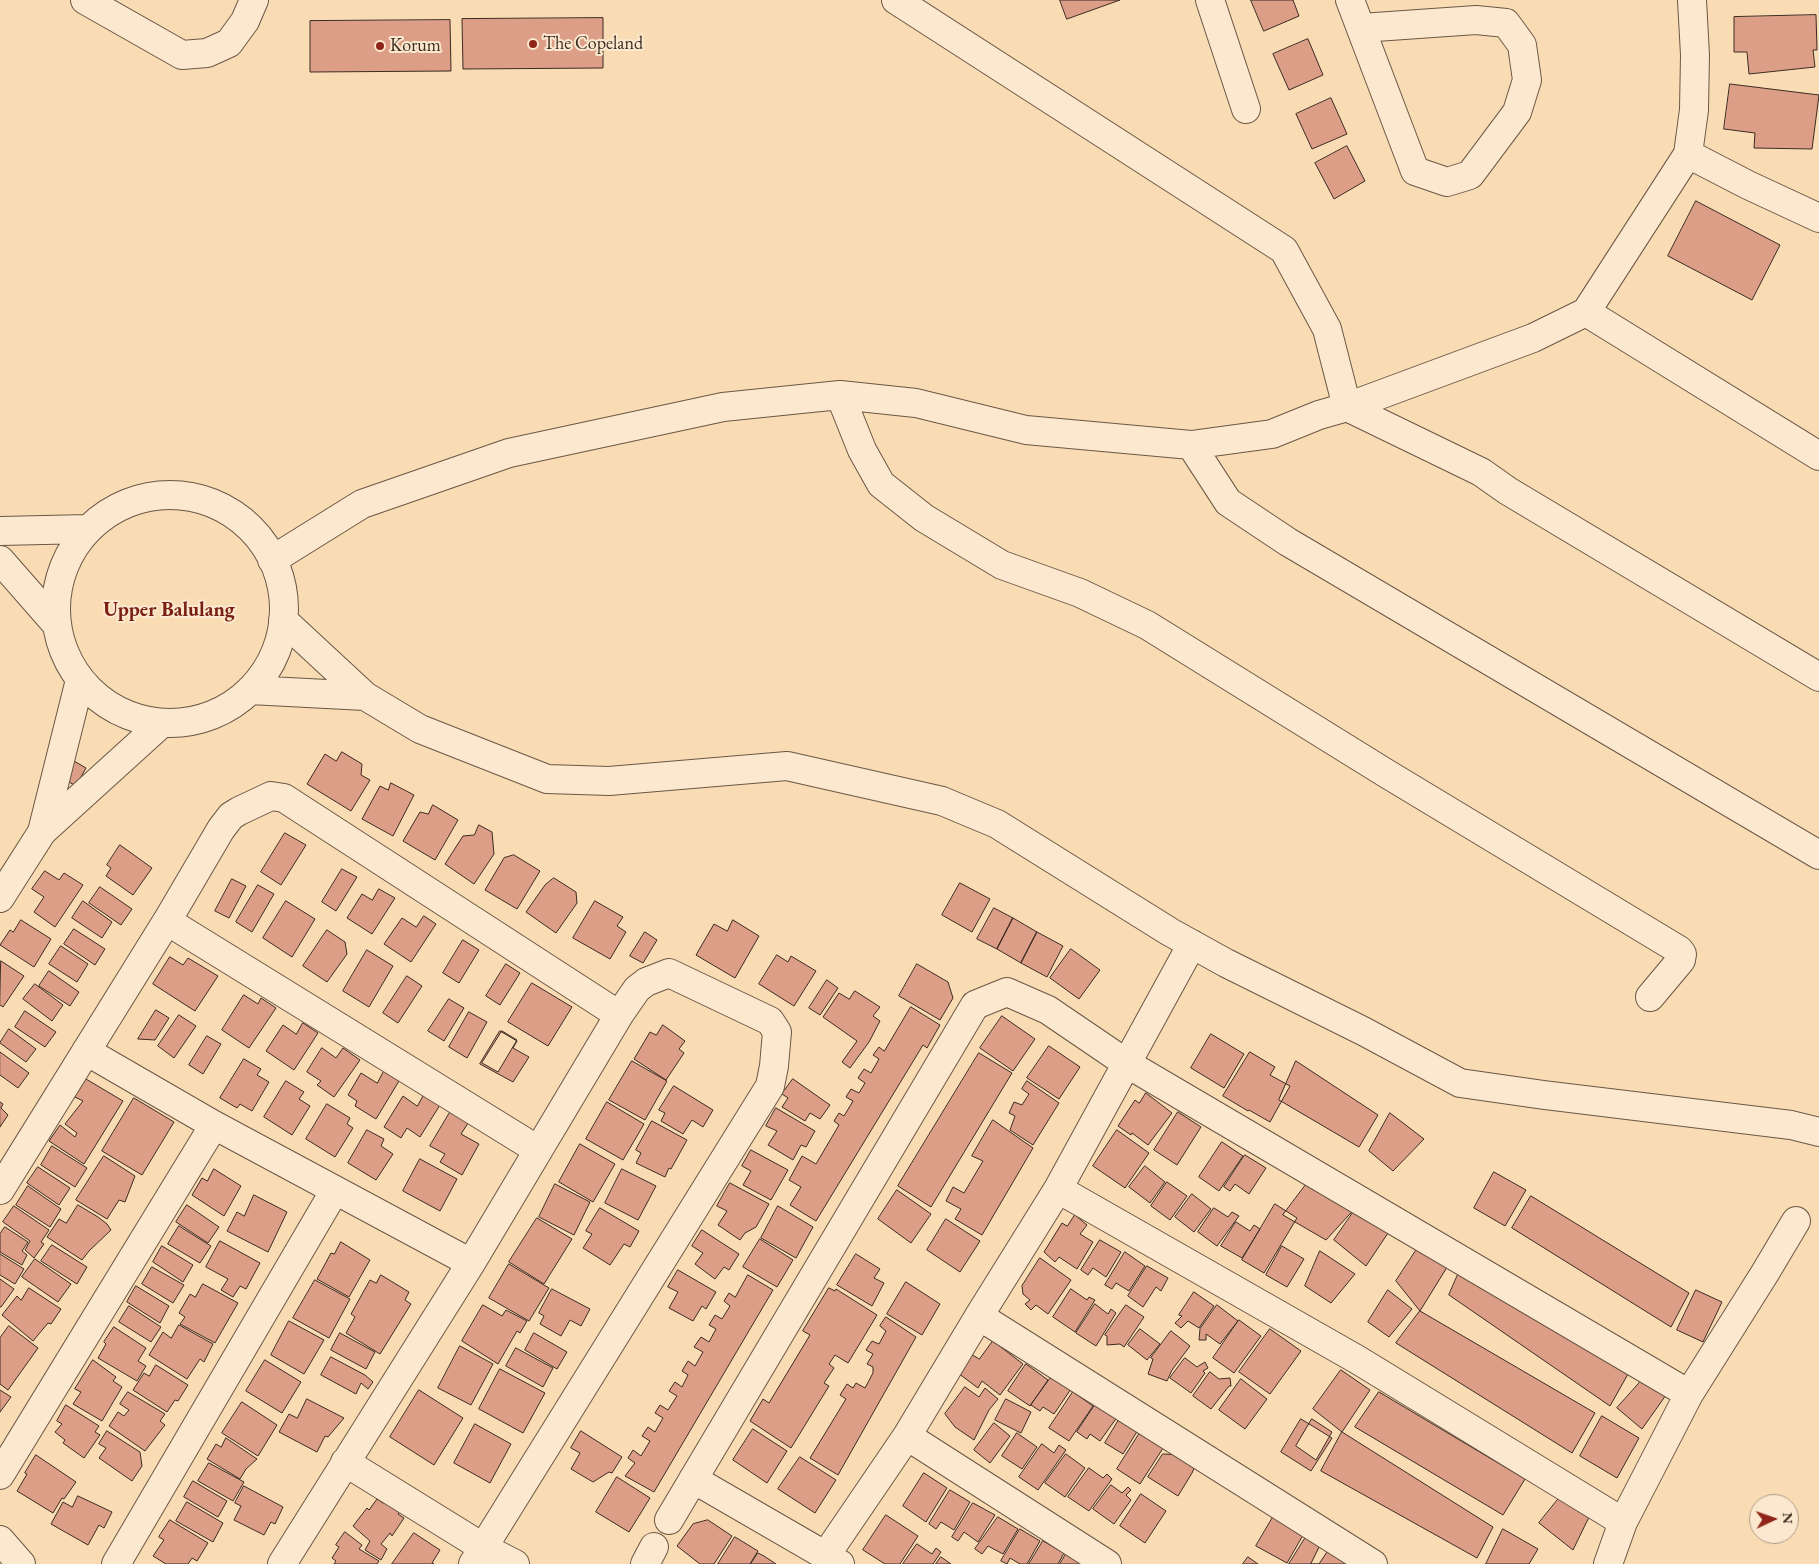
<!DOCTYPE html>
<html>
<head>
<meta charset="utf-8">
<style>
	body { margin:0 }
	#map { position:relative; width:1819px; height:1564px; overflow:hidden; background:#f9dcb4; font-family:"EB Garamond",serif }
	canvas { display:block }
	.north { position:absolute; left:1749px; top:1494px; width:50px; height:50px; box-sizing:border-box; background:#fbe8ce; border:1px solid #af9c89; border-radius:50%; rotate:87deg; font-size:14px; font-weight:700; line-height:20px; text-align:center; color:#3c2b22 }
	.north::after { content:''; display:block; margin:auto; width:18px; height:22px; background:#8f2418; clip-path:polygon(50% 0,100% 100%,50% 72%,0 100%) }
</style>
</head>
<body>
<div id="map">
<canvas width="1819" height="1564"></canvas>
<div class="north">N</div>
</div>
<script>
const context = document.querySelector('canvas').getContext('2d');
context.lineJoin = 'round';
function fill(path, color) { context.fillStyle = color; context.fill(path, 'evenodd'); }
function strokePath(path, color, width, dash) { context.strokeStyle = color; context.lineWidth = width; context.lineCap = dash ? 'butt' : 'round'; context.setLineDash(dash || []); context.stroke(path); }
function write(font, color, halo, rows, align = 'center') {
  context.font = font + ' "EB Garamond",serif'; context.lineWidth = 4; context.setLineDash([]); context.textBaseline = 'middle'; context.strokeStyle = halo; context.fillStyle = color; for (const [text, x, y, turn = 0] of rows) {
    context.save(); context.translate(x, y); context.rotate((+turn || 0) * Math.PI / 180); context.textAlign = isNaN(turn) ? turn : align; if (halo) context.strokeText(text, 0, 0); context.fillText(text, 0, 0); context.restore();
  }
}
const building = new Path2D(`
	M1060 0H1120L1067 19Z
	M1251 0H1293L1299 16 1264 31Z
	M1816 15 1817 50H1813L1815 67 1749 74 1747 52H1734V17Z
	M603 18V68L463 69 462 19Z
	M450 20 451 71 310 72V21Z
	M1308 39 1323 75 1289 90 1273 54Z
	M1730 84 1819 95 1812 149 1754 148 1755 133 1724 129Z
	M1331 98 1347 134 1312 149 1296 114Z
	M1347 146 1365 181 1334 199 1315 163Z
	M1696 201 1780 245 1752 300 1668 256Z
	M342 752 362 764 361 775 370 780 351 811 307 784 325 754 336 761Z
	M74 761 86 768 76 786 64 779Z
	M391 783 414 795 393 836 362 819 380 786 388 790Z
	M433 805 458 820 435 860 403 841 420 812 428 814Z
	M479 825 492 832 494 854 474 884 445 864 463 836 474 835Z
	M285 833 306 845 281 885 261 872Z
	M120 845 152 868 133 895 106 876 111 868 107 865Z
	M514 855 540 871 517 909 485 890 504 858Z
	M342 869 357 877 336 911 322 902Z
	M45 871 59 880 64 873 83 885 55 927 34 912 44 897 32 889Z
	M554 878 576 892 577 903 556 933 526 912 545 885Z
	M232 879 246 886 229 918 215 911Z
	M960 883 990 899 972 932 942 915Z
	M258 885 274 894 252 932 236 922Z
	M100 887 132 909 121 925 89 903Z
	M379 889 395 898 372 934 347 918 362 894 372 900Z
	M83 901 112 922 102 938 72 918Z
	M286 901 315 919 292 957 263 938Z
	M595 901 623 917 617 926 626 932 610 959 573 938Z
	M994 908 1013 918 997 949 977 939Z
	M424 916 436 924 411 962 384 944 402 918 416 927Z
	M1013 918 1037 932 1021 963 997 949Z
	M21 920 51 939 34 967 0 945 10 930 13 932Z
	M733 920 759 936 735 978 696 955 714 924 727 931Z
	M74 929 105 949 95 965 64 944Z
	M327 930 345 942 347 954 327 982 303 966Z
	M645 932 657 940 643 963 630 956Z
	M1037 932 1063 946 1047 977 1021 963Z
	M463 940 479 950 459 983 443 973Z
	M61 946 88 964 77 982 49 964Z
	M1071 949 1100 970 1079 999 1050 978Z
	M367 950 393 966 369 1007 343 991Z
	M777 955 788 962 791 956 816 971 794 1006 759 984Z
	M170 957 183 965 188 958 218 976 195 1011 153 984Z
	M1 961 24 976 3 1007 0 1005Z
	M506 964 520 973 500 1005 486 996Z
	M917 964 948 982 953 998 940 1020 899 996Z
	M49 971 79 992 70 1006 39 986Z
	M407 976 422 986 398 1023 383 1013Z
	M827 980 838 988 820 1015 809 1008Z
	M532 983 572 1007 548 1046 508 1022Z
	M35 984 63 1005 52 1021 23 999Z
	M855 991 880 1007 873 1016 880 1021 869 1042 850 1068 842 1062 857 1041 823 1017 839 993 849 999Z
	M244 995 258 1004 261 998 276 1008 249 1048 222 1030Z
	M449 999 464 1008 444 1041 428 1031Z
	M911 1007 940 1025 927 1048 923 1045 816 1221 790 1205 801 1187 789 1180 802 1156 816 1164 839 1125 834 1121 839 1113 844 1116 853 1101 846 1097 851 1089 859 1093 865 1083 858 1078 864 1069 871 1073 879 1059 873 1055 879 1047 884 1051Z
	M156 1010 169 1018 155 1040 138 1039Z
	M25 1011 56 1032 45 1047 15 1027Z
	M469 1012 487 1022 467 1058 449 1047Z
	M179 1015 196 1026 174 1058 158 1046Z
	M1002 1016 1035 1039 1013 1071 980 1048Z
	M303 1023 318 1033 294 1070 266 1051 283 1025 296 1034Z
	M663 1025 685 1041 679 1049 684 1053 666 1080 634 1059 650 1032 656 1035Z
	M9 1029 36 1049 26 1062 0 1043Z
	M500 1031 517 1041 513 1048 529 1057 513 1082 480 1064Z
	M502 1031 517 1040 498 1072 482 1063Z
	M1211 1034 1244 1054 1224 1088 1191 1068Z
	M207 1036 221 1044 203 1074 189 1065Z
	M1049 1046 1080 1067 1059 1099 1027 1078Z
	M322 1048 336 1058 343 1048 360 1060 334 1097 317 1085 321 1081 307 1072Z
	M0 1052 29 1073 18 1088 0 1075Z
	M1250 1052 1275 1067 1270 1075 1290 1086 1270 1122 1249 1110 1248 1111 1223 1096Z
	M979 1053 1012 1073 931 1207 898 1186Z
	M244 1059 261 1069 257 1075 269 1082 252 1111 240 1104 237 1108 220 1098Z
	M632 1061 667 1081 645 1120 609 1100Z
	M1296 1061 1378 1115 1359 1147 1279 1100Z
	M384 1071 399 1081 376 1119 355 1106 357 1101 348 1095 361 1073 377 1083Z
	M86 1079 123 1101 84 1164 49 1141 60 1125 75 1137 77 1133 65 1124 83 1101 75 1097Z
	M793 1079 830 1105 820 1119 810 1113 805 1121 782 1107 788 1098 782 1094Z
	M286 1081 304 1092 299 1099 310 1106 292 1135 264 1117Z
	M1027 1081 1059 1103 1033 1145 1010 1130 1015 1116 1009 1113 1014 1102 1022 1105 1029 1094 1022 1089Z
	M674 1086 713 1110 703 1127 692 1120 683 1134 661 1121 665 1113 659 1110Z
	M1146 1093 1172 1113 1148 1145 1132 1133 1131 1135 1118 1126 1135 1100 1139 1103Z
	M424 1095 440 1105 420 1137 407 1128 401 1138 384 1127 403 1096 417 1106Z
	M134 1098 174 1122 142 1175 102 1151Z
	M0 1102 3 1104 1 1108 8 1115 0 1127Z
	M607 1102 644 1124 623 1160 586 1139Z
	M327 1104 350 1118 347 1124 353 1128 335 1157 306 1139Z
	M776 1108 815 1131 806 1147 801 1145 793 1160 768 1145 777 1131 766 1126Z
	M452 1109 470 1120 461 1134 479 1144 462 1175 440 1162 445 1154 430 1146Z
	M1178 1112 1201 1127 1177 1165 1154 1150Z
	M1390 1113 1424 1139 1393 1171 1369 1151Z
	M993 1120 1033 1148 982 1235 955 1219 961 1209 946 1201 953 1187 964 1193 983 1161 972 1156Z
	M652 1121 687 1140 671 1169 669 1168 665 1177 636 1163 641 1153 636 1150Z
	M367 1130 384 1139 381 1146 393 1154 376 1180 348 1163Z
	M1117 1130 1149 1153 1125 1188 1093 1166Z
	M1222 1142 1243 1156 1219 1191 1199 1177Z
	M580 1144 615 1164 593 1202 559 1182Z
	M52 1146 87 1168 75 1187 41 1165Z
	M751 1150 788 1170 771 1200 743 1185 751 1171 742 1166Z
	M1245 1155 1266 1168 1249 1194 1235 1184 1230 1191 1224 1187Z
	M104 1156 135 1176 125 1202 119 1200 107 1219 76 1200Z
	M420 1159 457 1179 440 1211 403 1191Z
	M1145 1166 1165 1182 1150 1203 1129 1187Z
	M38 1167 70 1188 59 1205 27 1183Z
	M214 1169 241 1186 224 1216 192 1195 202 1178 207 1181Z
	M622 1169 656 1186 638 1220 605 1203Z
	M1494 1172 1526 1190 1505 1226 1474 1208Z
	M1314 1174 1359 1204 1326 1240 1283 1215Z
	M1167 1182 1187 1196 1170 1220 1151 1206Z
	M730 1183 769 1204 756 1227 745 1233 740 1240 718 1225 727 1211 717 1206Z
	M555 1184 590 1202 574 1235 539 1217Z
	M28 1186 61 1209 50 1227 16 1205Z
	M897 1190 931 1214 911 1243 878 1219Z
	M1192 1194 1211 1209 1194 1232 1175 1217Z
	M254 1195 287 1212 268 1252 227 1231 237 1212 244 1216Z
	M1531 1196 1689 1293 1671 1327 1512 1228Z
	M1275 1204 1297 1218 1264 1273 1242 1260Z
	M1359 1204 1392 1227 1366 1266 1334 1240Z
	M78 1205 98 1217 107 1224 111 1230 89 1251 82 1260 47 1237 59 1219 66 1223Z
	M187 1205 219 1227 208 1243 176 1222Z
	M14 1206 49 1230 41 1242 44 1244 34 1258 25 1250 30 1241 3 1222Z
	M778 1206 813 1227 796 1258 761 1238Z
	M600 1208 639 1231 630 1247 624 1244 610 1265 583 1248 592 1234 586 1231Z
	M1214 1208 1228 1217 1232 1212 1239 1216 1217 1246 1198 1232Z
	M1075 1215 1087 1225 1080 1234 1093 1242 1077 1269 1059 1257 1055 1262 1044 1252 1062 1223 1067 1226Z
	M537 1218 572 1239 544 1284 509 1262Z
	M946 1219 980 1241 960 1272 927 1250Z
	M1236 1222 1250 1231 1254 1225 1260 1229 1242 1258 1221 1246Z
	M179 1226 211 1246 200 1263 168 1244Z
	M5 1227 28 1242 22 1251 27 1255 22 1265 0 1252V1234Z
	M702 1230 739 1254 729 1270 724 1267 715 1279 695 1264 703 1253 692 1246Z
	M760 1239 793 1260 777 1287 743 1267Z
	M1100 1240 1121 1252 1106 1277 1093 1268 1088 1275 1081 1270Z
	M220 1241 260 1263 246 1289 240 1286 233 1297 221 1290 228 1279 206 1267Z
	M341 1242 370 1260 349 1297 317 1279 331 1253 334 1254Z
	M52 1245 87 1267 77 1284 41 1261Z
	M162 1246 193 1265 183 1282 153 1262Z
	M1282 1246 1304 1259 1287 1287 1266 1275Z
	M1417 1249 1449 1264 1420 1311 1396 1281Z
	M1320 1251 1355 1274 1331 1303 1305 1286Z
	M1125 1252 1145 1266 1129 1291 1116 1283 1112 1289 1105 1285Z
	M0 1254 24 1269 15 1284 0 1275Z
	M856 1254 880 1269 874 1278 884 1283 872 1306 837 1285Z
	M1040 1258 1071 1280 1048 1314 1036 1305 1031 1310 1025 1304 1030 1300 1023 1294 1022 1286Z
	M35 1259 71 1284 58 1302 22 1277Z
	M509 1264 549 1288 529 1321 489 1298Z
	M1147 1266 1168 1278 1161 1291 1156 1287 1143 1307 1128 1296Z
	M152 1267 184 1285 173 1303 142 1284Z
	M678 1270 716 1292 706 1309 702 1306 693 1321 669 1308 678 1292 668 1287Z
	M1460 1270 1628 1374 1610 1406 1449 1295Z
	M381 1275 409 1292 405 1300 411 1304 380 1354 346 1333 355 1317 351 1314 370 1280 376 1283Z
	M748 1275 773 1290 654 1492 625 1476 635 1463 628 1458 633 1450 641 1456 650 1441 642 1436 648 1427 655 1432 663 1418 655 1413 660 1405 668 1410 677 1396 669 1391 675 1382 682 1387 688 1375 682 1371 688 1361 695 1366 703 1352 694 1347 701 1337 709 1342 716 1329 709 1325 715 1315 722 1319 730 1306 724 1301 729 1293 735 1297Z
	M0 1279 14 1289 1 1307H0Z
	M315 1280 350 1299 329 1338 293 1318Z
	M906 1282 940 1304 922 1335 887 1314Z
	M203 1284 238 1303 215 1343 180 1324 185 1317 179 1313 190 1294 195 1297Z
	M136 1286 169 1306 160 1323 127 1302Z
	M29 1288 61 1309 51 1324 48 1323 33 1341 2 1315 17 1296 21 1300Z
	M829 1288 835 1291 836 1289 877 1315 848 1363 835 1355 829 1364 834 1368 824 1383 829 1386 791 1448 750 1421 763 1399 769 1403 810 1335 803 1331Z
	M552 1289 590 1309 581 1326 570 1320 561 1336 540 1324 544 1316 539 1313Z
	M1071 1289 1087 1300 1089 1297 1095 1300 1075 1332 1053 1317Z
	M1388 1290 1412 1309 1389 1337 1368 1322Z
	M1696 1290 1722 1302 1703 1342 1677 1330Z
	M1194 1292 1214 1306 1199 1328 1188 1321 1181 1328 1175 1323 1182 1316 1179 1315Z
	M1095 1304 1108 1314 1111 1309 1116 1313 1096 1346 1076 1333Z
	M483 1305 502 1316 506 1310 527 1321 520 1333 517 1331 498 1364 462 1341Z
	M1126 1305 1144 1317 1124 1347 1120 1344 1107 1345V1336L1105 1335Z
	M1217 1305 1238 1321 1220 1344 1206 1334V1340H1199L1200 1329Z
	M129 1306 161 1327 151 1342 119 1322Z
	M1420 1311 1595 1413 1572 1453 1396 1343Z
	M886 1317 916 1337 838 1475 810 1458 846 1399 840 1395 847 1384 853 1388 856 1383 865 1388 873 1373V1367L867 1364 873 1354 866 1350 872 1341 879 1344 886 1331 880 1326Z
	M1239 1320 1261 1336 1234 1373 1213 1358Z
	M289 1321 324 1340 304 1374 271 1355Z
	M179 1325 213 1344 204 1362 200 1359 187 1379 149 1355 163 1332 171 1338Z
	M9 1326 38 1348 8 1390 0 1384V1338Z
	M114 1327 146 1348 138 1361 146 1366 137 1381 98 1358 106 1344 104 1342Z
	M1140 1329 1160 1344 1147 1360 1128 1345Z
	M1270 1329 1301 1351 1270 1394 1239 1372Z
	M1171 1331 1190 1346 1172 1370 1167 1381 1148 1374 1153 1359 1151 1358Z
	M340 1333 375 1352 366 1369 331 1350Z
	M534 1333 567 1352 557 1369 525 1350Z
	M993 1341 1023 1364 1000 1395 982 1381 978 1388 958 1373 971 1354 979 1359Z
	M460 1346 493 1364 471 1405 438 1388Z
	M516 1348 553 1368 543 1387 506 1366Z
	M331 1357 365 1375 373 1382 368 1389 361 1383 356 1394 321 1375Z
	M1185 1358 1197 1367 1205 1362 1208 1368 1203 1371 1205 1373 1191 1393 1170 1378Z
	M93 1360 116 1377 113 1381 122 1387 102 1421 73 1404 81 1392 75 1389Z
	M265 1360 301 1382 282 1413 246 1391Z
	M1026 1364 1048 1380 1030 1406 1008 1391Z
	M156 1365 188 1385 178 1401 175 1400 167 1412 133 1390 144 1373 149 1376Z
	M500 1369 545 1393 523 1433 479 1409Z
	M1341 1370 1370 1390 1342 1432 1313 1409Z
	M1210 1372 1219 1379 1230 1378 1231 1386H1229L1211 1409 1193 1396Z
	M1052 1376 1071 1389 1054 1414 1043 1407 1040 1411 1031 1405Z
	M1241 1379 1267 1399 1245 1429 1219 1410Z
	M1643 1379 1666 1395 1642 1429 1617 1408Z
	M965 1387 979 1397 985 1388 998 1399 989 1410 974 1440 955 1427 945 1414Z
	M0 1390 11 1397 0 1412Z
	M419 1390 463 1418 434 1465 390 1437Z
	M128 1392 165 1414 160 1421 165 1425 145 1451 109 1426 118 1412 124 1416 129 1410 120 1404Z
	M1073 1392 1093 1406 1069 1441 1049 1428Z
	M1379 1392 1525 1479 1503 1515 1355 1427Z
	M307 1399 344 1418 328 1437 325 1436 317 1452 279 1432 289 1414 297 1418Z
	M1006 1399 1031 1412 1021 1433 995 1420Z
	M242 1402 277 1425 258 1456 222 1433Z
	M1097 1402 1118 1416 1100 1441 1090 1434 1087 1439 1077 1432Z
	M66 1405 99 1426 95 1432 100 1435 84 1458 63 1443 65 1440 55 1432 62 1424 57 1421Z
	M1602 1416 1639 1438 1617 1478 1580 1456Z
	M1120 1418 1138 1430 1123 1454 1105 1443Z
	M1301 1419 1332 1438 1311 1471 1281 1452Z
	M1312 1419 1332 1432 1316 1460 1296 1446Z
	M994 1423 1010 1436 990 1463 974 1450Z
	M475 1424 511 1444 490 1483 454 1463Z
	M753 1429 787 1451 767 1483 733 1460Z
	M107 1431 140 1452 142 1466 132 1481 99 1458 106 1448 99 1444Z
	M581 1431 622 1457 612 1473 609 1472 593 1482 571 1469 580 1453 571 1448Z
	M1141 1431 1165 1445 1140 1484 1117 1469Z
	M1342 1432 1493 1527 1477 1558 1321 1471Z
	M1017 1433 1037 1447 1022 1469 1002 1456Z
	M226 1438 257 1459 246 1469 240 1479 207 1459 216 1444 221 1447Z
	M1042 1444 1054 1453 1059 1445 1066 1450 1038 1490 1019 1477Z
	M1066 1454 1085 1468 1065 1497 1045 1483Z
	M1163 1454 1187 1455 1196 1464 1192 1473 1178 1496 1148 1477Z
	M36 1455 76 1482 64 1499 62 1498 53 1513 17 1491 27 1474 25 1473Z
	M800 1457 836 1480 815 1513 778 1489Z
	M209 1463 244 1482 233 1501 198 1481Z
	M1089 1468 1103 1478 1107 1474 1112 1479 1089 1511 1068 1497Z
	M924 1473 947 1488 926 1522 903 1506Z
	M617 1477 650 1498 629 1532 596 1512Z
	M193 1481 227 1501 218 1517 184 1497Z
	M1111 1485 1122 1493 1128 1487 1131 1490 1126 1495 1131 1500 1114 1524 1093 1509Z
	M244 1486 283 1507 275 1524 271 1522 264 1535 234 1520 241 1506 235 1503Z
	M950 1490 970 1502 954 1530 941 1522 936 1529 929 1524Z
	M1564 1492 1590 1515 1573 1550 1539 1523Z
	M1141 1494 1166 1511 1145 1543 1120 1526Z
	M78 1496 112 1512 104 1528 99 1525 88 1545 51 1524 63 1502 72 1507Z
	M387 1497 403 1508 398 1514 404 1518 392 1536 390 1533 381 1544 387 1549 381 1560 365 1550 370 1541 353 1526 367 1508 369 1510 377 1499 383 1503Z
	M187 1502 223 1523 213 1542 176 1521Z
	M973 1503 995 1515 978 1542 964 1532 958 1541 952 1537Z
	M1276 1512 1306 1530 1287 1563 1256 1546Z
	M886 1515 918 1536 900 1564H885L863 1550Z
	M998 1517 1018 1529 1003 1554 988 1546 982 1554 975 1549Z
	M170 1520 208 1543 197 1561 192 1558 188 1564H166L153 1556 164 1540 159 1537Z
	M708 1520 732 1536 714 1564H700L677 1546 693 1524Z
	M1020 1529 1040 1541 1027 1564H1020L1010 1558 1007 1564 1001 1561Z
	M1503 1529 1538 1549 1529 1564H1486Z
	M345 1532 362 1545 359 1549 379 1561 377 1564H334L336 1561 332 1558 339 1547 336 1545Z
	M1309 1532 1333 1543 1319 1564H1289Z
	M414 1533 440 1550 432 1563 434 1564H392Z
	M735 1537 758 1551 750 1564H718Z
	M1043 1541 1064 1553 1058 1564H1029Z
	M1322 1542 1361 1564H1311Z
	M917 1544 932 1554 936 1548 941 1552 933 1564H903Z
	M758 1553 764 1556 776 1564H751Z
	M1066 1554 1082 1564H1060Z
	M941 1557 951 1564H936Z
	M1248 1557 1258 1564H1243Z`);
const minor = new Path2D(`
	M85 0 182 55 207 53 229 43 245 21 254 0
	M896 0 1284 250 1327 329 1347 407 1481 472 1508 491 1819 677
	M1210 0 1246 109
	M1350 0 1415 171 1447 182 1470 175 1517 112 1527 80 1522 45 1506 23 1476 20 1361 28
	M1688 154 1748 185 1819 218
	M1586 312 1819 456
	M840 395 862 450 881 484 924 518 1002 565 1080 593 1147 625 1384 772 1679 950 1682 954 1681 960 1650 997
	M1191 445 1228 502 1288 542 1819 855
	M56 609a114 114 0 1 1 228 0a114 114 0 1 1-228 0Z
	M0 531 88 529
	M0 560 57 625
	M272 560 362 504 509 453 723 407 840 395 916 403 1026 430 1191 445 1272 434 1319 415 1347 407 1533 338 1586 312 1688 154 1694 110 1695 55 1692 0
	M283 620 365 696 420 729 547 779 609 781 787 766 942 801 997 824 1170 932 1226 963 1363 1031 1460 1083 1544 1095 1791 1125 1819 1132
	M250 690 365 696
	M42 832 80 680
	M0 898 42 832 161 724
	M167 921 538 1150
	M86 1051 214 1125 471 1263
	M1058 1189 1358 1360 1623 1522
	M0 1190 167 921 221 829 231 816 239 811 271 796 284 798 619 1015
	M979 1316 1373 1564
	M907 1436 1107 1564
	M345 1462 484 1548 515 1564
	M0 1475 214 1125
	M693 1479 840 1564
	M669 1520 975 1005 1007 992 1048 1010 1126 1063 1689 1394
	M0 1540 21 1564
	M826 1555 907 1436 979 1316 1058 1189 1192 944
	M116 1564 335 1190
	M282 1564 471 1263 619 1015 637 989 646 982 669 973 770 1021 777 1032 774 1066 770 1086 473 1564
	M645 1564 654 1547
	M1608 1564 1623 1522 1689 1394 1765 1273 1796 1221`);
const markers = [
	[533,44,5,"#8f2418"],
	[380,46,5,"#8f2418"]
];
const poiNames = [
	["The Copeland",543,44],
	["Korum",390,46]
];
const quarterNames = [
	["Upper Balulang",169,611]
];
fill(building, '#dd9e88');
strokePath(building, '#3c2b22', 1);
strokePath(minor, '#6b5746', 30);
strokePath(minor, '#fbe8ce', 28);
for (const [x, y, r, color] of markers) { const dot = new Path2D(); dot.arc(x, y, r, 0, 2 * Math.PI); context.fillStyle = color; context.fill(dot); strokePath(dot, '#fbe8ce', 2); }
write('18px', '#3c2b22', '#fbe8ce', poiNames, 'left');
write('bold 20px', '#7a1f14', '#fbe8ce', quarterNames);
</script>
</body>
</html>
